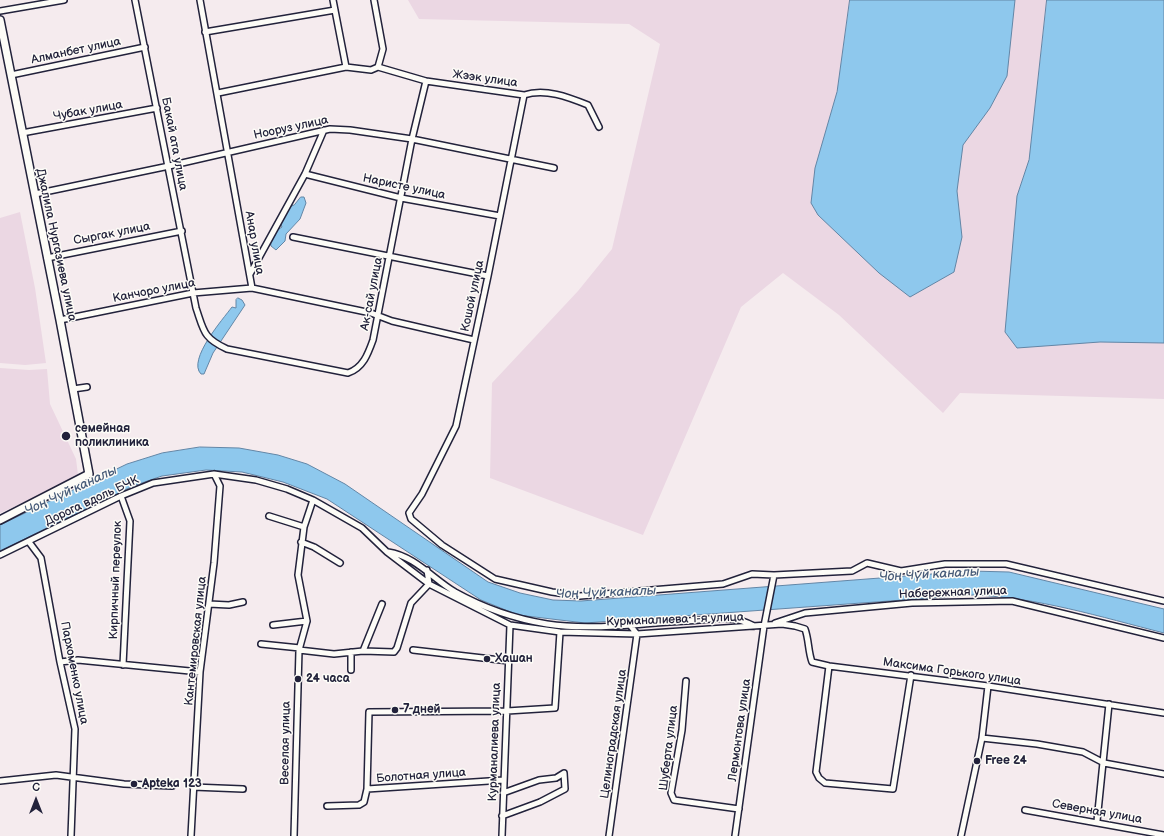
<!DOCTYPE html>
<html>
<head>
<meta charset="utf-8">
<style>
	body { margin:0 }
	#map { position:relative; width:1164px; height:836px; overflow:hidden; background:#f5ebee; font-family:"Balsamiq Sans",sans-serif }
	canvas { display:block }
	.north { position:absolute; left:16px; top:780px; width:40px; height:40px; -webkit-text-stroke:3px #fdfcf7; paint-order:stroke; rotate:0deg; font-size:11px; font-weight:700; line-height:16px; text-align:center; color:#22223b }
	.north::after { content:''; display:block; margin:auto; width:14px; height:18px; background:#22223b; clip-path:polygon(50% 0,100% 100%,50% 72%,0 100%) }
</style>
</head>
<body>
<div id="map">
<canvas width="1164" height="836"></canvas>
<div class="north">С</div>
</div>
<script>
const context = document.querySelector('canvas').getContext('2d');
context.lineJoin = 'round';
function fill(path, color) { context.fillStyle = color; context.fill(path, 'evenodd'); }
function strokePath(path, color, width, dash) { context.strokeStyle = color; context.lineWidth = width; context.lineCap = dash ? 'butt' : 'round'; context.setLineDash(dash || []); context.stroke(path); }
function write(font, color, halo, rows, align = 'center') {
  context.font = font + ' "Balsamiq Sans",sans-serif'; context.lineWidth = 3; context.setLineDash([]); context.textBaseline = 'middle'; context.strokeStyle = halo; context.fillStyle = color; for (const [text, x, y, turn = 0] of rows) {
    context.save(); context.translate(x, y); context.rotate((+turn || 0) * Math.PI / 180); context.textAlign = isNaN(turn) ? turn : align; if (halo) context.strokeText(text, 0, 0); context.fillText(text, 0, 0); context.restore();
  }
}
const built = new Path2D(`
	M408 0H1164V399L960 393 943 413 839 315 783 273 741 307 643 535 490 478 492 383 578 291 612 249 660 44 629 24 419 19Z
	M20 212 35 288 46 363 25 365 0 363V218Z
	M0 368 29 370 47 369 50 404 76 459 78 475 47 492 0 513Z`);
const water = new Path2D(`
	M850 0H1015L1007 76 990 108 963 145 957 191 962 237 954 272 910 297 879 273 818 215 811 203 815 168 837 92Z
	M1047 0H1164V343L1100 342 1017 348 1005 332 1017 196 1029 160Z
	M301 197H304L306 203 300 219 286 234 285 241 276 250 271 246 270 239 277 227 279 229 282 227 280 222 289 207 294 205Z
	M238 298 242 300 245 305 213 353 204 374H201C187 360 223 319 232 307L236 308V300Z
	M200 447 239 448 278 455 307 464 345 484 488 582 520 593 553 600 581 601 971 571 1009 572 1164 609V633C1101 617 1037 597 972 595L585 623 518 615 481 600 327 499 283 482 242 472 206 470 162 476 133 486 0 551V525L127 464 162 453Z`);
const street = new Path2D(`
	M135 0 196 308C204 331 203 338 227 349L348 373C363 368 368 354 373 340L412 139 426 81
	M200 0 252 288
	M333 0 346 67
	M374 0 383 49 378 67
	M0 11 64 0
	M205 32 335 10
	M11 75 145 47
	M218 93 346 67 371 70 378 67 426 81 524 95C545 88 568 97 588 105L599 127
	M524 95 488 276 456 426 422 494 409 513 411 519 442 545 495 579 552 592 580 596 723 584 752 574 774 575 852 571 867 563 901 571 945 564H1006L1164 601
	M22 133 157 108
	M305 174 401 198 500 216
	M35 194 169 166 330 129 350 130 412 139 554 168
	M293 237 488 276
	M47 258 182 231
	M250 274 305 174 324 130
	M60 320 193 293 252 288 371 313 392 321 474 340
	M73 389 87 387
	M121 496 130 521 123 665
	M269 516 304 527
	M29 542 41 558 60 662 75 729 71 836
	M301 542 314 547 340 563
	M388 552C415 556 433 579 455 592 482 607 516 619 547 624 593 631 640 623 686 621 713 620 730 613 754 626
	M0 555 121 496 153 483 214 474 256 480 287 489 313 500 362 528 387 552 429 584 510 625 560 632 637 634 782 624 795 626 805 629C809 640 808 651 812 662L829 666 988 686 1164 713
	M209 604 229 605 243 602
	M775 623 805 613 912 603 1012 601 1164 638
	M273 625 307 621
	M261 644 300 648
	M299 650 334 654 363 651 394 652 397 648 411 603 429 584 427 570
	M413 650 509 661
	M363 651 382 604
	M351 652V670
	M60 662 78 660 200 672
	M829 666 816 772 819 778 825 783 893 789 911 675
	M686 681 682 730 671 793 674 800 739 809
	M982 738 1037 744 1083 752 1104 763 1164 774
	M0 781 56 775 124 784 172 786
	M193 787 243 789
	M367 789 369 712 507 711 555 708 560 632
	M327 806 359 805 364 802 367 789 504 780
	M1025 810 1164 835
	M502 816 540 802 565 789 564 773 556 778 539 780 503 793
	M1097 821 1109 704
	M191 836 200 672 214 563 220 486 214 474
	M294 836 299 650 307 621 298 575 304 527 313 500
	M502 836 510 625
	M609 836 637 634 629 624
	M735 836 764 626 774 575
	M961 836 982 738 988 686`);
const secondary = new Path2D(`
	M0 20 60 320 89 474 0 520`);
const markers = [
	[66,436,5,"#22223b"],
	[487,659,4,"#22223b"],
	[298,679,4,"#22223b"],
	[395,710,4,"#22223b"],
	[977,761,4,"#22223b"],
	[134,784,4,"#22223b"]
];
const streetNames = [
	["Алманбет улица",76,51,-12],
	["Жээк улица",485,79,8],
	["Чубак улица",88,111,-10],
	["Нооруз улица",291,128,-12],
	["Бакай ата улица",174,144,79],
	["Наристе улица",404,187,12],
	["Сыргак улица",112,234,-11],
	["Анар улица",254,243,80],
	["Джалила Нургазиева улица",56,245,78],
	["Канчоро улица",154,291,-11],
	["Ак-сай улица",372,294,-79],
	["Кошой улица",473,296,-78],
	["Дорога вдоль БЧК",92,501,-25],
	["Кирпичный переулок",116,580,-88],
	["Набережная улица",953,593,-2],
	["Курманалиева 1-я улица",675,620,-2],
	["Кантемировская улица",196,641,-84],
	["Максима Горького улица",952,672,8],
	["Пархоменко улица",74,673,79],
	["Лермонтова улица",740,730,-82],
	["Целиноградская улица",614,734,-82],
	["Курманалиева улица",495,742,-88],
	["Веселая улица",286,743,-89],
	["Шуберта улица",669,748,-83],
	["Болотная улица",421,776,-4],
	["Северная улица",1097,812,10]
];
const poiNames = [
	["семейная",75,429],
	["поликлиника",75,443],
	["Хашан",495,659],
	["24 часа",306,679],
	["7 дней",403,710],
	["Free 24",985,761],
	["Apteka 123",142,784]
];
const waterNames = [
	["Чоң Чүй каналы",71,491,-25],
	["Чоң Чүй каналы",929,575,-3],
	["Чоң Чүй каналы",606,593,-2]
];
fill(built, '#ebd7e3');
fill(water, '#8ec8ed');
strokePath(water, '#6386a6', 1);
strokePath(street, '#22223b', 8);
strokePath(secondary, '#22223b', 10);
strokePath(street, '#fdfcf7', 5);
strokePath(secondary, '#fdfcf7', 7);
for (const [x, y, r, color] of markers) { const dot = new Path2D(); dot.arc(x, y, r, 0, 2 * Math.PI); context.fillStyle = color; context.fill(dot); strokePath(dot, '#fdfcf7', 1.5); }
write('12px', '#22223b', '#fdfcf7', streetNames);
write('bold 12px', '#22223b', '#fdfcf7', poiNames, 'left');
write('italic 13px', '#485c79', '#fdfcf7', waterNames);
</script>
</body>
</html>
